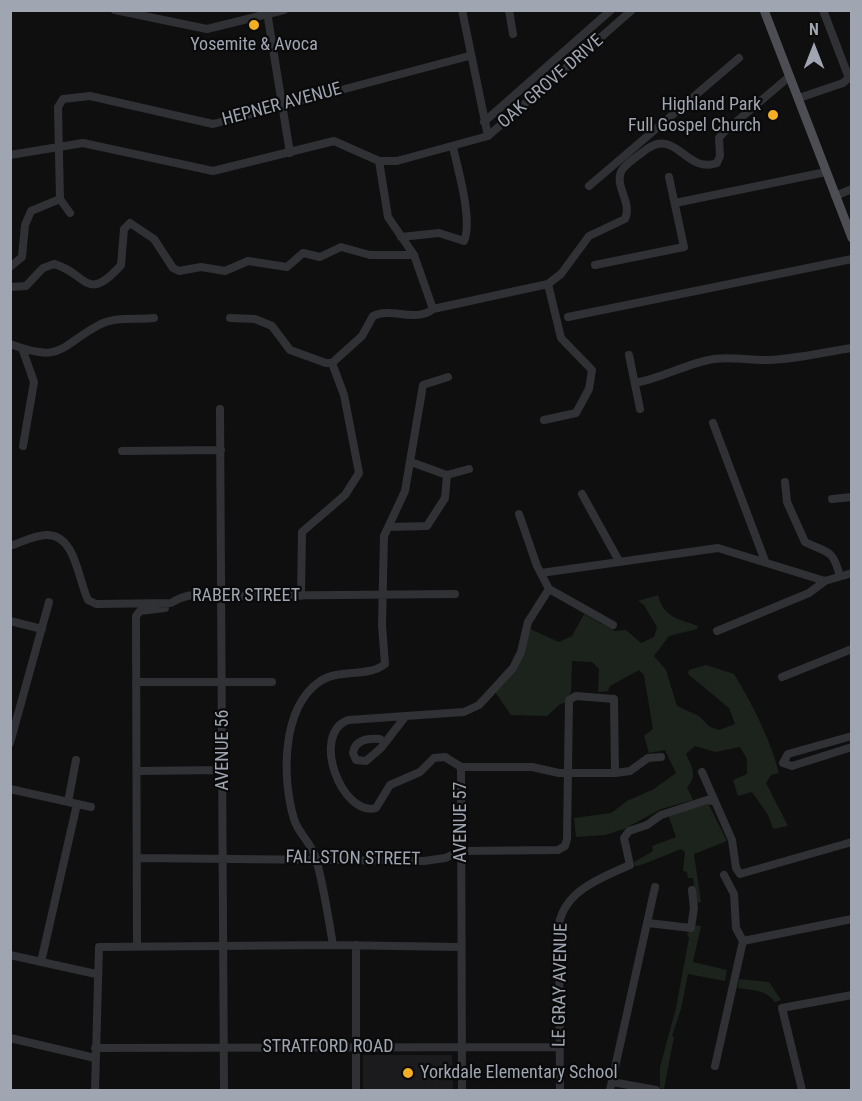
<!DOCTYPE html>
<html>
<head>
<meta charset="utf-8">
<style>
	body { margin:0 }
	#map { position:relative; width:862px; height:1101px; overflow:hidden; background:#0f0f10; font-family:"Roboto Condensed",sans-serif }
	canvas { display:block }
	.frame { position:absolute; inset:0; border:12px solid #9fa5b1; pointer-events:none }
	.north { position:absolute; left:784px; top:18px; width:60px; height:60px; -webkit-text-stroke:4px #0a0a0b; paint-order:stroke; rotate:0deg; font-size:16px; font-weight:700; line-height:24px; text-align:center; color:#9fa5b1 }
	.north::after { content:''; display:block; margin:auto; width:21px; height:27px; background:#9fa5b1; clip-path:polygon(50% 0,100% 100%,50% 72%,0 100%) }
</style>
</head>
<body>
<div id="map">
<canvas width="862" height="1101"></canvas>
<div class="frame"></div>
<div class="north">N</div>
</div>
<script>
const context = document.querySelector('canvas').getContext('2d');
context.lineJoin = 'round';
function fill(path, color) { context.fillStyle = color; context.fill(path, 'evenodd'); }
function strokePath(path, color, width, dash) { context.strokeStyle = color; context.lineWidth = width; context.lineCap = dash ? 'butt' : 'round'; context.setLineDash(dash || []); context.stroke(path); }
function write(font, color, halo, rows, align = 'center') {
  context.font = font + ' "Roboto Condensed",sans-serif'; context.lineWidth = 4.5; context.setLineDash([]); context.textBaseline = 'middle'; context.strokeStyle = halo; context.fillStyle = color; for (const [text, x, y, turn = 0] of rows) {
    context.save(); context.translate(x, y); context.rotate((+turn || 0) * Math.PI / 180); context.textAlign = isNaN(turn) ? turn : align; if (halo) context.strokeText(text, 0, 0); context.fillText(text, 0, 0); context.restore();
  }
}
const built = new Path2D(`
	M363 1055H452L453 1090H363Z`);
const green = new Path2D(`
	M658 595C664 618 677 618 698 626L697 629 669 636 654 656 666 670 677 706 699 716 710 727 719 730 735 724 729 708 688 674 689 670 706 665 734 674C753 705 770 739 779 773L771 775 766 783 788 826 773 829 768 815 752 792 738 796 733 780 747 774V759L740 747 715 752 695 746 686 754C692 767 698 776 687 787L693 800 661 809 624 829 605 835 576 837 574 818 611 813 627 801 654 789 676 773 665 750 649 753 644 736 653 729 644 675 639 670 610 686 608 691 598 692 599 669 592 662 572 661 571 692 565 703 560 704 547 716 511 715 495 692 514 669 530 629 559 642 572 636 584 614 615 631 626 630 641 643 654 637 657 627 644 605 638 601Z
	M708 803 727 841 694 854 701 902 696 903 693 878H688L687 872 683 871 685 852 681 849C673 852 639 867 635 866L634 862 653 851 652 846 676 837 668 814Z
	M694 925 701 926 693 962 727 970 725 981 688 974 681 1009 672 1036 674 1037 664 1089 660 1088V1067L676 1008 689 938 687 934Z
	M739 979 769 982 781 1000 775 1002C767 990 751 990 738 988Z`);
const minor = new Path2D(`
	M115 10 207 29 284 10
	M462 10 488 136
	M509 10 513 34
	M823 10 849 78
	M267 12 290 153
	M799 98 843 83 852 75
	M484 122 611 10
	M10 155 83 143 213 171 334 141 379 161H397L488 136 632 10
	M379 161 388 217 414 255 433 309
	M589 186 739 58
	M835 196 852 189
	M60 199 70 213
	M675 203 826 172
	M401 237 439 233 464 241C473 220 458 170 453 147
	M595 265 684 247 669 177
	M10 267 22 257 25 225 31 211 60 199 58 107 63 99 90 96 213 124 469 56
	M10 287 26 286 43 268 54 264C86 272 86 305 121 265L124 229 130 223 154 239 173 268 179 271 201 267 225 271 248 261 287 267 303 253 320 257 341 247 370 255H414
	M568 317 852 259
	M230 318 255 319 272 326 290 350 326 363H332
	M10 344C63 364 59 346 99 325 116 316 136 320 154 318
	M22 348 34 382 23 446
	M629 355 640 409
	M635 383C663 378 687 363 714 359 733 356 751 361 769 360 797 359 824 352 852 348
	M220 409 224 1090
	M544 420 576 413 589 389 592 370 561 338 548 284
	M713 423 765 561
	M122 451 221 450
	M411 462 447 475 469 469
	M785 482 787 502 805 542C829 554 832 548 840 576
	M582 494 619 561
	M832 499 852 497
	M519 514 537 566 549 589 613 625
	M389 527 427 526 445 498 447 475
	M10 546C22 542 35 535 47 535 76 535 78 580 88 600L96 604 171 603C188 592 203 594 223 596L455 594
	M541 573 718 548 825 581 852 573
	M301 596 302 532 345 495 359 473 344 395 332 363 362 336 373 316C391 307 417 323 433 309L548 284 561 274 589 236 625 219C633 203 613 185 622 170 627 163 636 157 643 152 676 124 685 175 717 163L720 156 719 138 723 133 790 76
	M10 621 42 629
	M717 631 809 593 825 581
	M782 677 852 649
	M136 682H272
	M852 736 788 754 783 763 792 766 852 747
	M380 739C368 738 355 740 353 753L356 760 366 761 381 748 405 717
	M10 743 49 602
	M461 767 445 757 434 758 420 772 390 785 376 808C342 817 310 734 348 720L464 712 479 705 513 668 521 652 528 622 549 589
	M461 767 462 1090
	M461 767H532L559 773H615L630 771 648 758 661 757
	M137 771 222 770
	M702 772 732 840 736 868 740 874 852 842
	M10 789 91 807
	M68 802 76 760
	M138 858 424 861 445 858 462 851 558 850 565 846 567 839 569 700 576 696 614 699 615 773
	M648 923 691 928 694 908 692 890
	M743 941 852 919
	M137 945 136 616 140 611 165 608
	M333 945C328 916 324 887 316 859 312 843 299 835 294 819 282 779 281 709 319 682 338 668 368 678 385 664L382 625 384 536 405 491 423 385 448 377
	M356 945V1090
	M10 955 96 974
	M41 962 77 804
	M10 1038 95 1058
	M95 1048 560 1047
	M715 1066 743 941 736 928 734 894 724 875
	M612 1082 656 1090
	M95 1090 99 947 333 945 461 947
	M560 1090 559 924C565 891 602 877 630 865L624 838 629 831 647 825 661 815 707 800 713 801
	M610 1090 655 887
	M802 1090 782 1008 852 995`);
const major = new Path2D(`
	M764 10 852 238`);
const markers = [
	[254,25,6,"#f4ae23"],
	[773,115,6,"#f4ae23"],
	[408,1073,6,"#f4ae23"]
];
const poiNames = [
	["Yosemite & Avoca",254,45],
	["Highland Park",761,105,"right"],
	["Full Gospel Church",761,126,"right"],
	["Yorkdale Elementary School",420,1073,"left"]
];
const streetNames = [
	["OAK GROVE DRIVE",551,82,-41],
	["HEPNER AVENUE",282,105,-15],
	["RABER STREET",246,596],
	["AVENUE 56",223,750,-90],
	["AVENUE 57",461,822,-90],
	["FALLSTON STREET",353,859,1],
	["LE GRAY AVENUE",561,985,-89],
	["STRATFORD ROAD",328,1047]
];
fill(built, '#1b1b1d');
fill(green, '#1b231c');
strokePath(minor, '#303135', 8);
strokePath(major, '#4c4e54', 9);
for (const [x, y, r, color] of markers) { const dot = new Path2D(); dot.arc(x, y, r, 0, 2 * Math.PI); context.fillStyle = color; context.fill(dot); strokePath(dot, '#0a0a0b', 2); }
write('18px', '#9fa5b1', '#0a0a0b', poiNames);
write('18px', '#9fa5b1', '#0a0a0b', streetNames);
</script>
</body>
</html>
